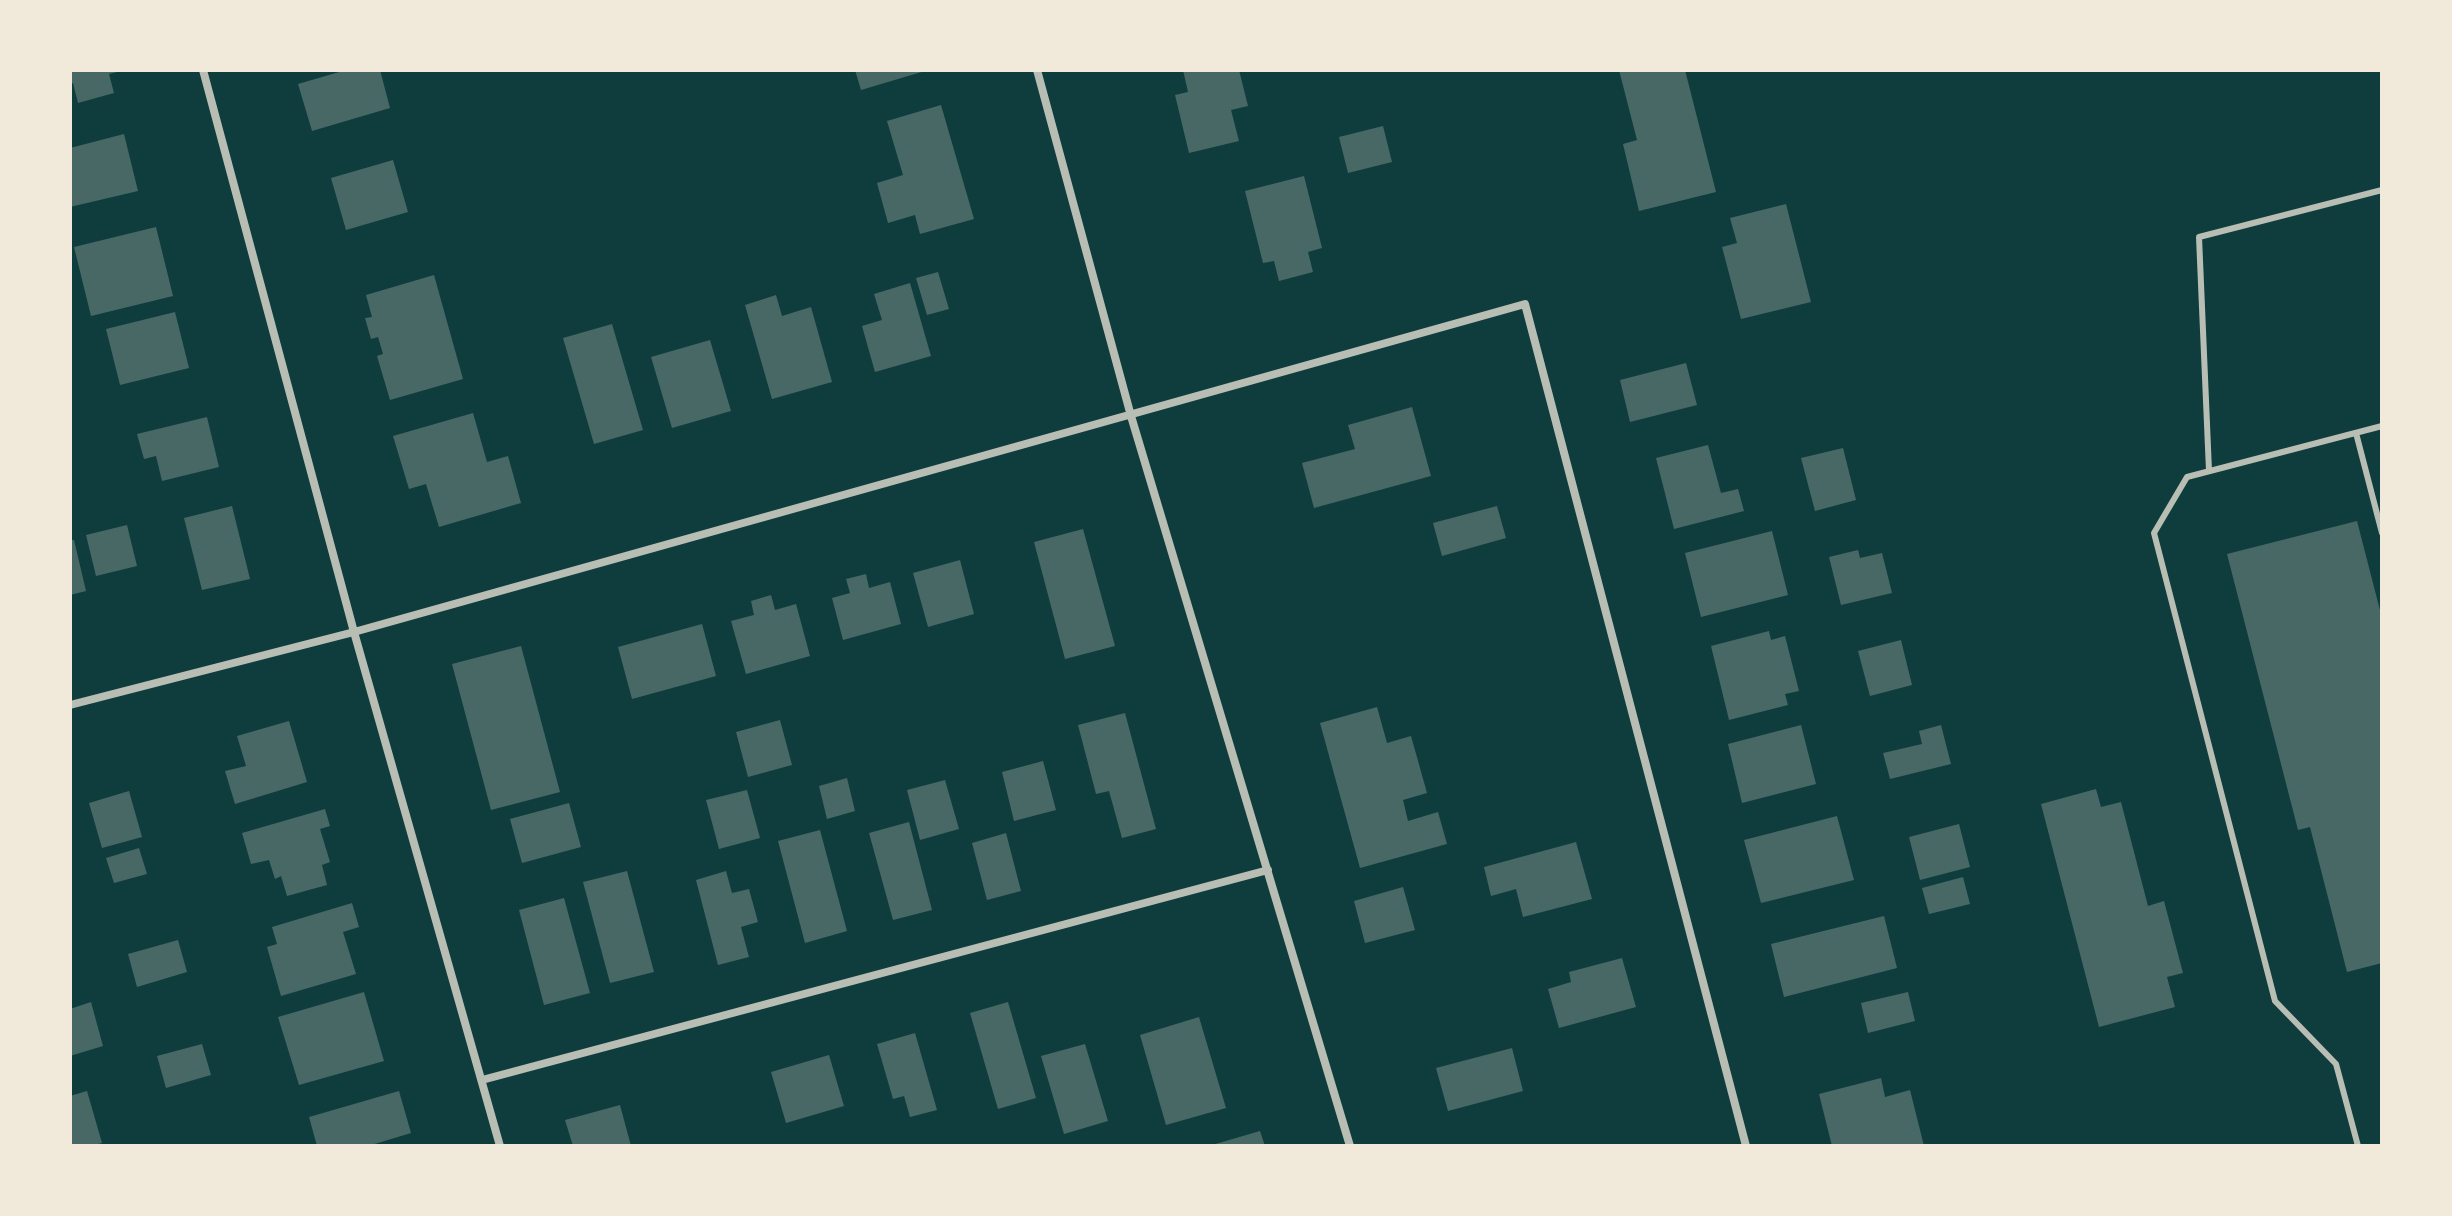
<!DOCTYPE html>
<html>
<head>
<meta charset="utf-8">
<style>
	body { margin:0 }
	#map { position:relative; width:2452px; height:1216px; overflow:hidden; background:#0f3d3e; font-family:"PT Sans",sans-serif }
	canvas { display:block }
	.frame { position:absolute; inset:0; border:72px solid #f1e9da; pointer-events:none }
</style>
</head>
<body>
<div id="map">
<canvas width="2452" height="1216"></canvas>
<div class="frame"></div>
</div>
<script>
const context = document.querySelector('canvas').getContext('2d');
context.lineJoin = 'round';
function fill(path, color) { context.fillStyle = color; context.fill(path, 'evenodd'); }
function strokePath(path, color, width, dash) { context.strokeStyle = color; context.lineWidth = width; context.lineCap = dash ? 'butt' : 'round'; context.setLineDash(dash || []); context.stroke(path); }
const building = new Path2D(`
	M70 70H121V71L109 74 114 93 78 103 73 83 70 84Z
	M346 70H380L390 108 312 131 298 84Z
	M855 70H925V71L861 90Z
	M1183 70H1239L1248 106 1231 110 1239 141 1189 153 1175 95 1188 92Z
	M1619 70H1685L1716 192 1639 211 1623 144 1637 140Z
	M941 105 974 219 920 234 915 215 888 223 877 183 903 175 887 121Z
	M1383 126 1392 162 1348 173 1339 137Z
	M124 134 138 191 70 207V148Z
	M393 160 408 212 346 230 331 178Z
	M1304 176 1322 248 1308 252 1313 272 1279 281 1274 261 1263 263 1245 191Z
	M1786 204 1811 302 1741 319 1722 247 1737 243 1730 218Z
	M156 227 173 296 91 316 74 247Z
	M938 272 949 309 927 315 916 278Z
	M434 275 463 379 390 400 377 356 383 354 378 337 371 339 365 318 372 317 366 295Z
	M910 283 931 356 875 372 862 326 882 320 874 294Z
	M776 295 782 316 811 307 832 382 772 399 745 305Z
	M175 312 189 368 120 385 106 329Z
	M612 324 643 430 594 444 563 338Z
	M710 340 731 411 672 428 651 357Z
	M1686 363 1697 405 1630 422 1620 380Z
	M1412 407 1431 476 1314 508 1302 463 1355 449 1348 425Z
	M473 413 487 462 508 456 521 503 439 527 426 484 409 489 393 436Z
	M207 417 219 467 162 481 156 456 144 459 137 434Z
	M1708 445 1721 493 1738 489 1744 511 1674 529 1656 458Z
	M1843 448 1856 500 1815 511 1801 458Z
	M232 506 250 579 202 590 184 518Z
	M1497 506 1506 538 1442 556 1433 523Z
	M2357 521 2382 618V963L2347 972 2310 827 2298 830 2227 554Z
	M127 525 137 566 96 576 86 535Z
	M1083 529 1115 646 1065 659 1034 542Z
	M1772 531 1788 595 1701 617 1685 553Z
	M70 540H74L86 591 70 595Z
	M1858 550 1860 558 1882 553 1892 593 1841 605 1829 557Z
	M960 560 974 614 928 627 913 573Z
	M866 574 869 588 890 582 901 624 843 640 832 598 850 593 846 579Z
	M771 595 775 610 796 604 810 656 746 674 731 621 754 615 751 601Z
	M702 624 716 676 632 699 618 647Z
	M1769 631 1771 640 1785 636 1799 691 1785 694 1788 705 1729 720 1711 646Z
	M1901 640 1912 685 1870 696 1858 651Z
	M521 646 560 792 491 810 452 664Z
	M1377 707 1387 743 1411 736 1427 793 1403 800 1408 821 1438 812 1447 844 1360 868 1320 723Z
	M1125 713 1156 829 1122 838 1109 791 1096 794 1078 725Z
	M780 720 792 765 748 777 736 732Z
	M289 721 307 782 235 804 225 771 246 766 237 736Z
	M1801 725 1816 784 1742 803 1728 744Z
	M1941 725 1951 764 1890 779 1883 753 1922 744 1919 731Z
	M1043 761 1056 810 1014 821 1002 772Z
	M847 778 855 811 827 819 819 786Z
	M945 780 959 829 920 840 907 790Z
	M2096 789 2101 807 2121 802 2148 906 2164 901 2183 973 2167 977 2175 1007 2099 1027 2041 804Z
	M747 790 760 838 719 849 706 800Z
	M129 791 142 837 102 848 89 803Z
	M569 803 581 847 522 863 510 819Z
	M325 809 330 826 320 829 330 862 322 865 327 885 287 896 281 876 275 879 269 860 251 864 242 833Z
	M1837 816 1854 880 1761 903 1744 840Z
	M909 822 932 910 893 920 869 833Z
	M1959 824 1970 867 1920 880 1909 837Z
	M820 830 847 931 805 943 778 841Z
	M1006 833 1021 891 987 900 972 843Z
	M1576 842 1592 899 1523 917 1516 889 1491 896 1484 867Z
	M139 848 147 874 114 883 106 858Z
	M627 871 654 972 610 983 583 882Z
	M726 871 732 893 749 889 758 922 741 927 749 957 718 965 696 880Z
	M1963 877 1970 904 1929 914 1922 888Z
	M1403 887 1415 930 1365 943 1354 901Z
	M564 898 590 993 544 1005 519 910Z
	M352 903 359 927 343 932 356 974 281 996 267 947 277 944 272 927Z
	M1884 916 1897 968 1784 997 1771 944Z
	M178 940 187 972 137 987 128 954Z
	M1622 958 1636 1007 1559 1028 1548 989 1571 982 1569 972Z
	M364 992 384 1061 299 1085 278 1017Z
	M1908 992 1915 1021 1868 1033 1861 1003Z
	M91 1002 103 1046 70 1056V1009Z
	M1008 1002 1036 1098 998 1109 970 1013Z
	M1199 1017 1226 1108 1166 1125 1140 1035Z
	M915 1033 937 1110 910 1117 904 1096 893 1099 877 1044Z
	M202 1044 211 1075 166 1088 157 1056Z
	M1085 1044 1108 1121 1064 1134 1041 1056Z
	M1512 1048 1523 1091 1448 1111 1436 1068Z
	M829 1055 844 1106 786 1123 771 1072Z
	M1881 1078 1885 1097 1910 1090 1924 1146H1832L1819 1094Z
	M87 1091 102 1143 91 1146H70V1096Z
	M399 1091 411 1133 368 1146H317L309 1117Z
	M620 1105 631 1146H573L565 1120Z
	M1260 1131 1265 1146H1212V1145Z`);
const service = new Path2D(`
	M2356 433 2382 533
	M2209 471 2199 237 2382 190
	M2358 1146 2336 1064 2275 1001 2154 533 2187 477 2382 426`);
const minor = new Path2D(`
	M203 70 354 632 500 1146
	M1037 70 1131 416 1350 1146
	M70 705 354 632 1525 304 1746 1146
	M482 1080 1268 870`);
fill(building, '#486865');
strokePath(service, '#b8beb3', 6);
strokePath(minor, '#b8beb3', 8);
</script>
</body>
</html>
